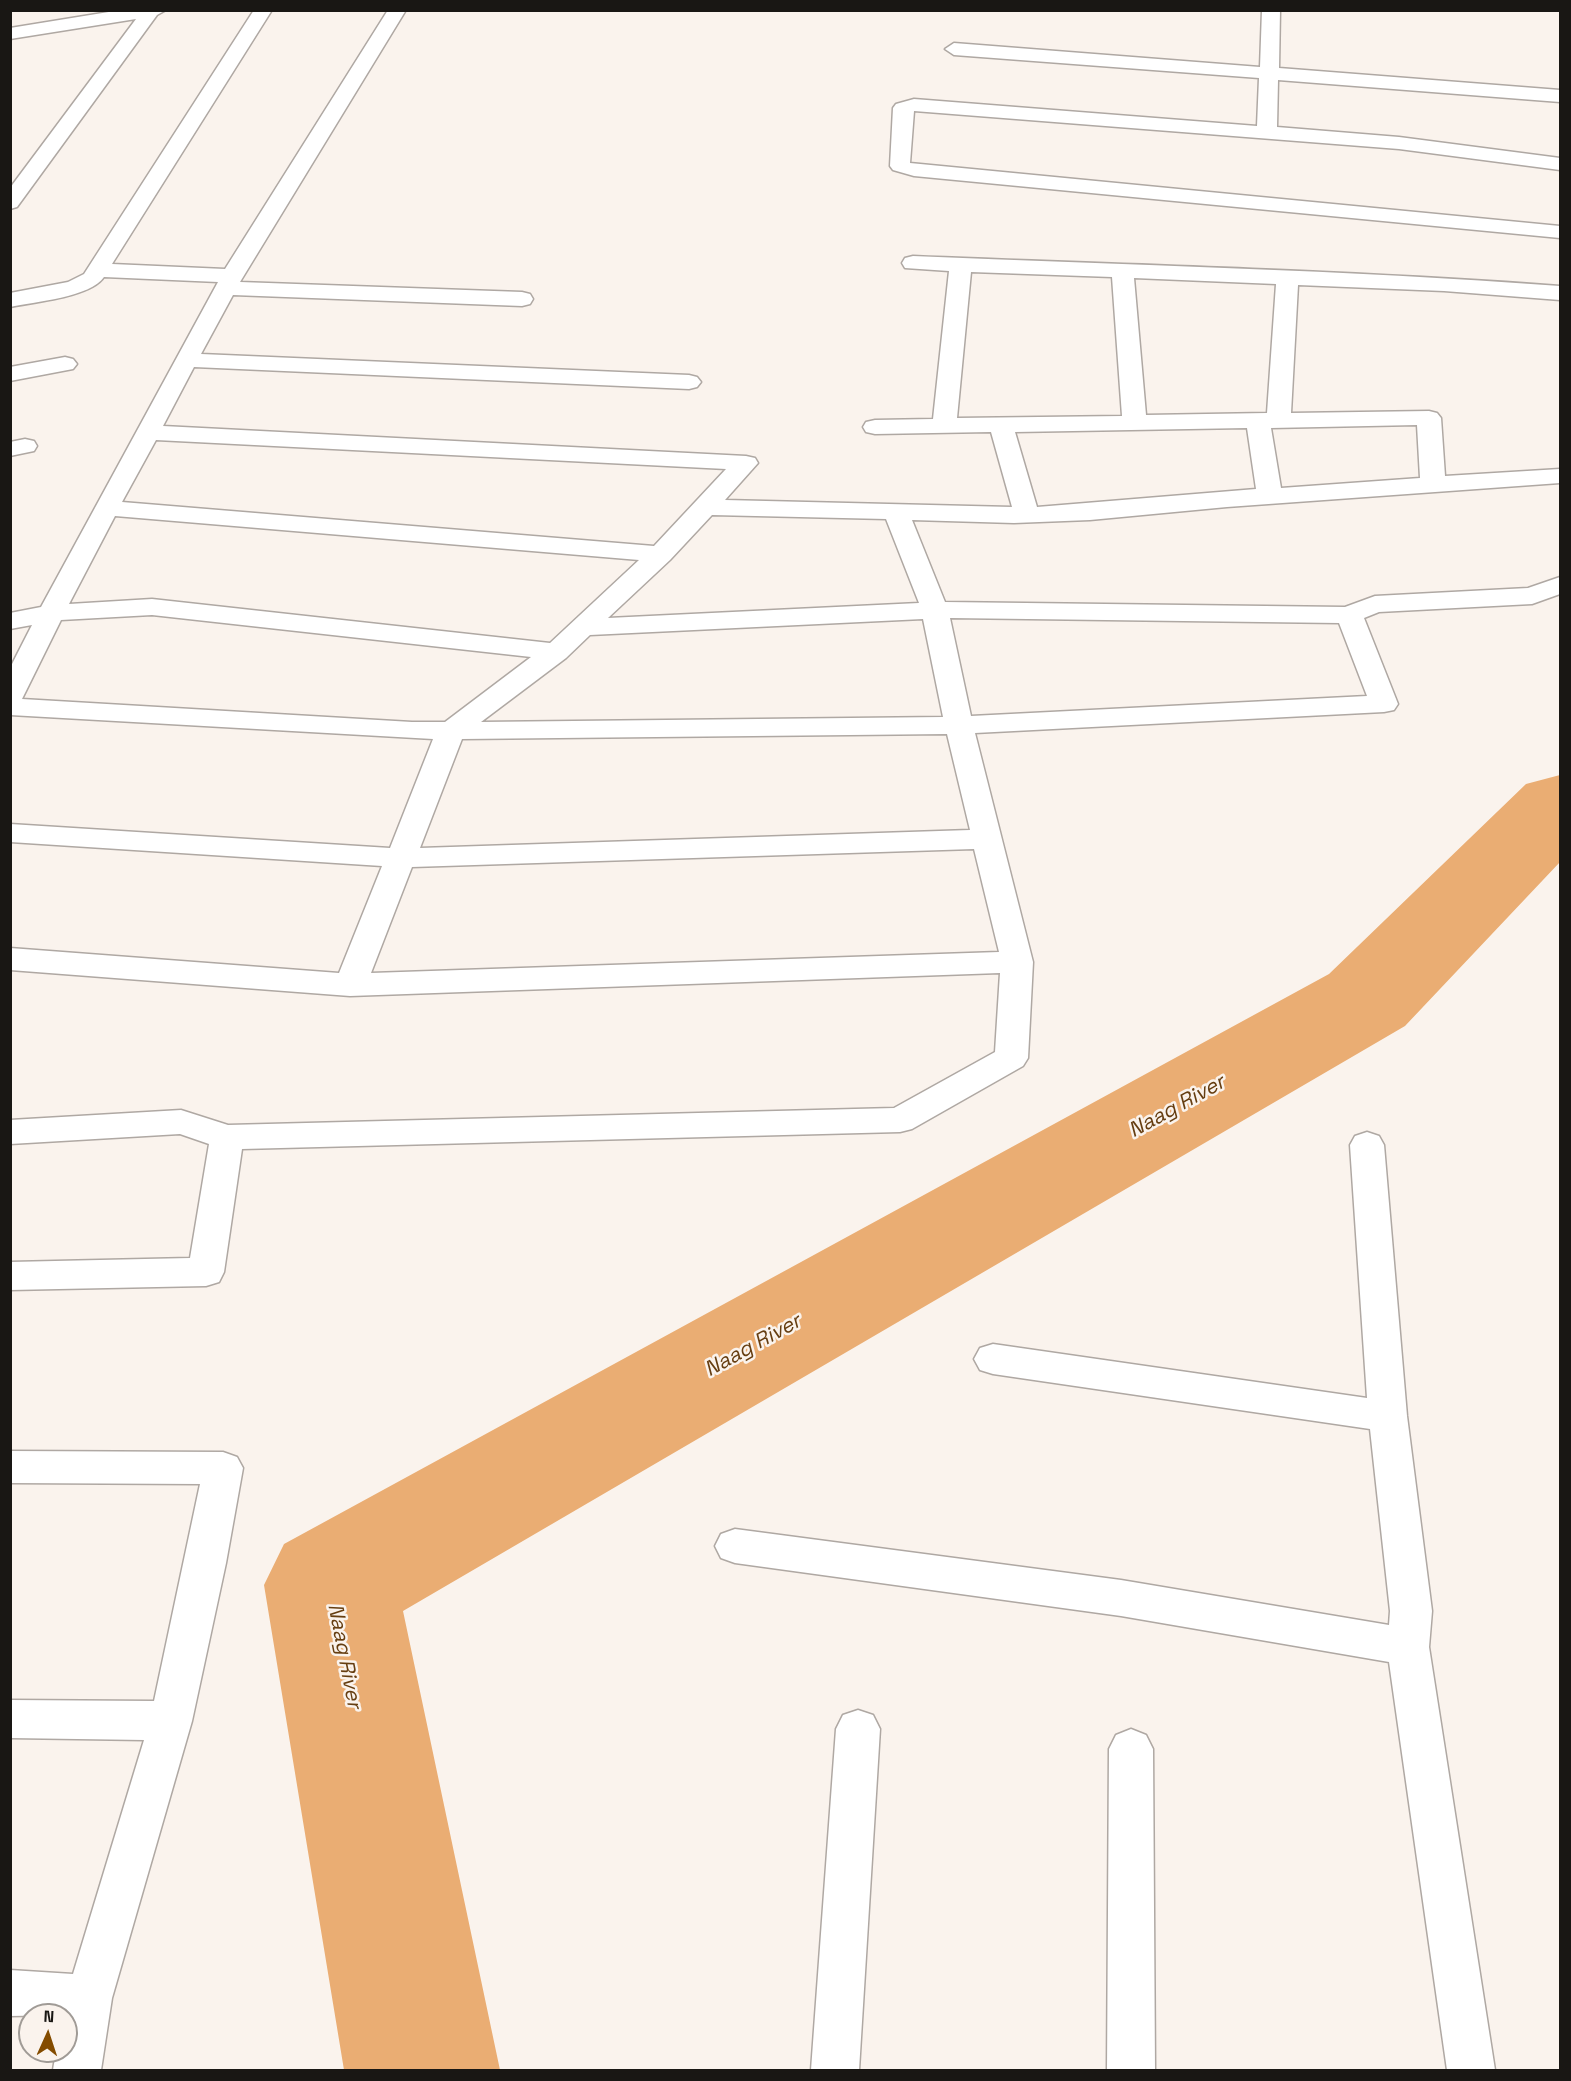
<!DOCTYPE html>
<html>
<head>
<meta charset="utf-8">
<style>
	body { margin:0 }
	#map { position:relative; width:1571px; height:2081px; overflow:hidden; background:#faf3ed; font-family:"Space Grotesk",sans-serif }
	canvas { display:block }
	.frame { position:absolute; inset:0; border:12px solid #191714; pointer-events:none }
	.north { position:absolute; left:18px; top:2003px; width:60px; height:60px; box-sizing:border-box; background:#faf3ed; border:2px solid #a09b96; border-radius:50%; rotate:3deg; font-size:16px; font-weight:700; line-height:24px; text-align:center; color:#191714 }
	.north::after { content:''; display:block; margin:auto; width:21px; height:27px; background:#844c00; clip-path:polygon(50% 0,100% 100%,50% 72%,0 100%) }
</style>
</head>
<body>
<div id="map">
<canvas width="1571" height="2081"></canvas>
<div class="frame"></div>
<div class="north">N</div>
</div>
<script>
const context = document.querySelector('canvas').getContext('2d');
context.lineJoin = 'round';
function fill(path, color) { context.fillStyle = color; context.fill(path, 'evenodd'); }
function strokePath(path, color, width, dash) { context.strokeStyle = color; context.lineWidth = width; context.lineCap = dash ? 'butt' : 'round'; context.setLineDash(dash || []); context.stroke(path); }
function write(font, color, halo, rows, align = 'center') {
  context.font = font + ' "Space Grotesk",sans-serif'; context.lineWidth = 5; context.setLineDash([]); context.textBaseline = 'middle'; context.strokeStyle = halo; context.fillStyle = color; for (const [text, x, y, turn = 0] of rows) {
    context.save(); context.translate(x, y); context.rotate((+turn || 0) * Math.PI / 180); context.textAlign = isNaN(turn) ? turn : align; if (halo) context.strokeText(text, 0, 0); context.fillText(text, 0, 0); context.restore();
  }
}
const river = new Path2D(`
	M1560 775V862L1405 1026 403 1611 500 2070H344L264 1585 284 1544 1329 974 1526 784Z`);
const minor = new Path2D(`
	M121 10H166L157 15 17 207 10 209V188L136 19 10 39V28Z
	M254 10H272L112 264 225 269 388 10H406L240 282 522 292 530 294 533 299 530 304 522 306 233 295 201 354 689 375 697 377 701 382 697 387 689 389 194 367 163 426 746 456 755 458 758 463 725 500 1012 507 991 432 875 434 866 432 863 427 866 422 875 420 933 419 949 271 905 268 902 263 905 258 913 256C1129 265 1345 270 1560 286V300L1444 291 1298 285 1291 413 1429 411 1437 413 1441 418 1445 476 1560 469V483L1227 507 1090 520 1014 523 912 520 945 602 1345 607 1375 596 1528 588 1560 577V594L1532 604 1379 612 1364 618 1398 704 1394 710 1384 712 975 733 1033 962 1028 1058 1023 1066 912 1129 900 1132 242 1149 224 1272 219 1282 206 1286 10 1290V1262L190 1258 209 1144 180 1134 10 1144V1120L181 1110 228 1125 894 1108 995 1052 1000 973 350 996 10 970V948L339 973 382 866 10 842V824L390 848 433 739 10 715V668L32 625 10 629V613L41 607 218 282 104 277C91 297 34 302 10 307V293L68 282 84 274ZM971 272 1112 277 1122 416 957 418ZM1134 278 1276 284 1267 413 1146 415ZM1417 425 1420 478 1281 488 1271 428ZM1247 428 1256 489 1037 507 1015 432ZM156 440 726 469 654 546 122 502ZM712 515 886 519 919 603 608 618 670 560ZM115 516 639 560 550 643 152 599 69 604ZM152 615 531 657 445 722H412L22 699 61 620ZM950 618 1339 623 1367 696 971 716ZM923 619 943 717 481 722 566 658 590 635ZM947 734 970 830 420 848 462 739ZM974 849 999 952 371 973 412 867Z
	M1262 10H1280L1279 68 1560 90V102L1278 80 1277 127 1399 137 1560 158V170L1399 149 914 111 910 163 1560 226V238L914 176 893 170 890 166 893 108 896 104 914 99 1257 126 1259 78 954 55 945 49 954 43 1260 67Z
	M65 357 73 359 77 364 73 369 10 381V367Z
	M25 439 34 441 37 446 34 451 10 456V442Z
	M1367 1132 1379 1136 1384 1145 1407 1416 1432 1611 1429 1647 1495 2070H1447L1389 1662 1121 1616 735 1563 721 1558 715 1546 721 1534 735 1529 1121 1580 1389 1625 1390 1611 1370 1429 993 1374 980 1370 974 1359 980 1348 993 1344 1367 1398 1350 1145 1355 1136Z
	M10 1451 223 1452 237 1457 243 1468 226 1563 192 1721 112 1998 101 2070H53L56 2051H66V2015L10 2016V1970L73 1974 144 1740 10 1738V1700L154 1701 200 1484 10 1483Z
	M858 1710 873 1715 880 1729 859 2070H811L836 1729 843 1715Z
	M1131 1729 1146 1735 1153 1749 1155 2070H1107L1109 1749 1116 1735Z`);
const waterNames = [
	["Naag River",1177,1107,-29],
	["Naag River",753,1346,-29],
	["Naag River",344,1656,79]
];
fill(river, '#eaad73');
strokePath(minor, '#afa8a3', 3);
fill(minor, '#fff');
write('italic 21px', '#663e11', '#faf3ed', waterNames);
</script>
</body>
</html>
